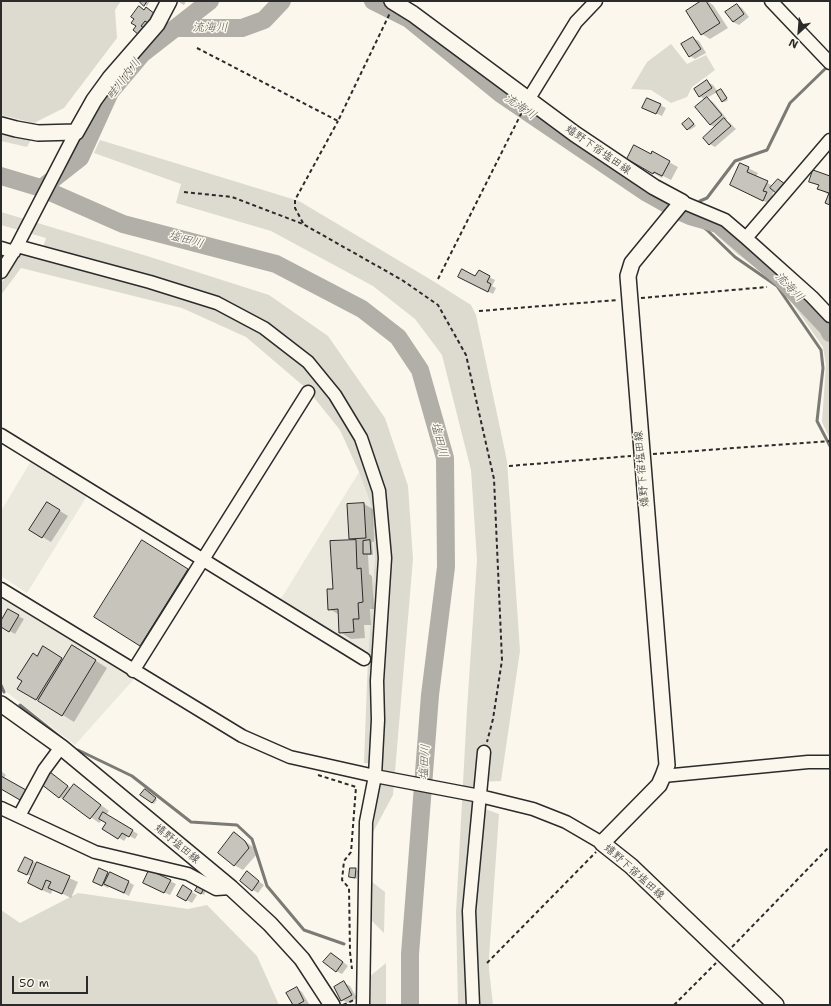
<!DOCTYPE html>
<html>
<head>
<meta charset="utf-8">
<style>
	body { margin:0 }
	#map { position:relative; width:831px; height:1006px; overflow:hidden; background:#fbf7ec; font-family:"Shantell Sans",sans-serif }
	canvas { display:block }
	.frame { position:absolute; inset:0; border:2px solid #2b2b2b; pointer-events:none }
	.north { position:absolute; left:779px; top:12px; width:40px; height:40px; -webkit-text-stroke:3px #fbf7ec; paint-order:stroke; rotate:206deg; font-size:11px; font-weight:700; line-height:16px; text-align:center; color:#2b2b2b }
	.north::after { content:''; display:block; margin:auto; width:14px; height:18px; background:#2b2b2b; clip-path:polygon(50% 0,100% 100%,50% 72%,0 100%) }
	.scale { position:absolute; left:12px; top:976px; width:76px; height:18px; box-sizing:border-box; border:2px solid #2b2b2b; border-top:0; padding-left:5px; font-size:12px; line-height:14px; white-space:nowrap; color:#2b2b2b; -webkit-text-stroke:3px #fbf7ec; paint-order:stroke }
</style>
</head>
<body>
<div id="map">
<canvas width="831" height="1006"></canvas>
<div class="frame"></div>
<div class="north">N</div>
<div class="scale">50 m</div>
</div>
<script>
const context = document.querySelector('canvas').getContext('2d');
context.lineJoin = 'round';
function fill(path, color) { context.fillStyle = color; context.fill(path, 'evenodd'); }
function strokePath(path, color, width, dash) { context.strokeStyle = color; context.lineWidth = width; context.lineCap = dash ? 'butt' : 'round'; context.setLineDash(dash || []); context.stroke(path); }
function write(font, color, halo, rows, align = 'center') {
  context.font = font + ' "Shantell Sans","Klee One",sans-serif'; context.lineWidth = 3; context.setLineDash([]); context.textBaseline = 'middle'; context.strokeStyle = halo; context.fillStyle = color; for (const [text, x, y, turn = 0] of rows) {
    context.save(); context.translate(x, y); context.rotate((+turn || 0) * Math.PI / 180); context.textAlign = isNaN(turn) ? turn : align; if (halo) context.strokeText(text, 0, 0); context.fillText(text, 0, 0); context.restore();
  }
}
const built = new Path2D(`
	M31 461 87 496 27 593 1 576V511Z
	M359 472 370 502 375 556 368 657 279 602Z
	M1 596 134 679 75 745 4 690 1 679Z`);
const green = new Path2D(`
	M1 1H121L115 10 117 38 64 108 34 123 1 115Z
	M671 44 687 64 706 55 715 70 692 87 687 97 671 103 651 90 631 89 647 62Z
	M1 128 33 136 27 147 1 141Z
	M100 140 299 201 433 281 471 305 476 315 507 461 520 651 501 781 475 782 474 805 499 814 489 957V969L493 1005H458L456 913 467 709 477 560 471 470 442 355 415 319 373 286 271 231 176 203 181 184 94 153Z
	M1 212 147 256 269 295 328 336 385 418 408 486 413 559 393 795 372 834 383 765 364 763 368 657 375 556 370 502 359 472 340 430 307 389 246 337 182 308 21 268 1 295V284L21 252 40 257 46 238 1 225Z
	M717 228 781 280 822 327 830 330V439L822 422 826 365 823 347 779 284 737 254 712 231Z
	M372 882 385 892 384 933 371 920Z
	M78 893 188 909 207 905 257 956 279 1005H1V910L20 923Z
	M386 963V1005H369V977Z`);
const shadow = new Path2D(`
	M141 1H150L147 6Z
	M177 1H186L184 5Z
	M703 1H707L713 5 728 28 710 39 702 34Z
	M737 5 742 8 749 17 739 25 733 22Z
	M147 8 160 17 146 30 137 26Z
	M693 38 699 41 706 53 695 59 690 56Z
	M707 82 713 85 718 92 721 90 723 92 728 100 725 102 722 101 717 92 707 98 713 102 727 119 725 120 730 123 736 129 715 147 710 144 715 127 710 125 705 100 700 96Z
	M660 105 666 108 662 116 649 110Z
	M690 119 696 126 690 130 688 129Z
	M652 153 678 167 671 180 663 176 662 178 628 159 651 155Z
	M740 164 758 173 756 177 773 186H786L779 194 774 190 772 196 775 198 772 205 731 185Z
	M830 177V205L826 203 829 195 819 189V186L810 181Z
	M479 272 495 280 492 286 496 288 493 294 465 280 476 278Z
	M47 503 68 516 51 542 31 530Z
	M364 504 373 509 374 542H372L373 555H368L369 574 372 576 374 609H370L371 625H364L365 638 351 639 340 632 338 614 329 609 334 590 355 541 350 538Z
	M142 542 190 571 143 646 95 617Z
	M8 611 24 619 15 634 1 626Z
	M44 648 64 660 84 653 107 668 74 722 19 688Z
	M1 771 6 775 4 778 31 794 26 802 1 788Z
	M50 773 72 789 74 786 83 791 109 811 106 815 138 834 135 839 128 835 124 841 104 828 107 823 102 820 99 823 66 799 65 800 59 797Z
	M146 792 157 800 154 804 152 803Z
	M235 834 253 847 257 854 243 870 234 865Z
	M25 858 78 882 71 898 53 889 51 894 37 888 32 876 25 874Z
	M355 869 358 871 357 879 350 877Z
	M100 870 110 875 111 873 134 885 129 896 109 886 108 888 100 884Z
	M247 873 264 885 258 893 253 890Z
	M170 881 176 884 170 895 149 886Z
	M199 886 206 890 204 895 196 891Z
	M183 887 197 895 192 903 179 896Z
	M337 957 348 966 342 974 336 971Z
	M344 983 350 986 357 998 348 1003 342 1000Z
	M297 988 302 992 309 1004 294 1005Z`);
const stream = new Path2D(`
	M700 201 707 198 735 161 767 150 790 103 826 68
	M690 216 707 230 735 257 777 286 821 350 823 368 817 421 830 446
	M1 685 4 692
	M20 705 65 741
	M78 750 132 776 191 822 237 825 252 839 267 886 304 930 344 944`);
const river = new Path2D(`
	M373 1 409 19 501 94 647 193 672 207
	M177 28H242L264 20 282 1
	M1 176 41 188 123 224 276 264 362 309 398 337 420 370 445 458 446 567 430 695 410 954V1005
	M43 187 80 158 110 92 142 54 210 1
	M681 212 690 216 718 224 782 279 828 328 830 333`);
const building = new Path2D(`
	M139 1H147L144 6Z
	M701 1H706L720 23 701 35 686 11Z
	M737 4 744 14 733 22 725 12Z
	M139 6 144 10 146 7 155 14 148 23 145 21 141 26 144 28 139 35 133 30 136 26 131 23 134 19 131 17Z
	M693 37 701 49 689 57 681 44Z
	M707 80 712 88 699 97 694 89Z
	M721 89 727 98 722 102 716 92Z
	M707 97 722 115 710 125 695 107Z
	M647 98 661 104 656 114 642 108Z
	M689 118 694 124 687 130 682 124Z
	M724 118 731 126 709 145 703 138Z
	M634 145 651 154 652 151 670 161 662 176 654 172 653 174 627 159Z
	M740 163 749 167 747 172 768 181 763 191 767 192 763 201 730 185Z
	M813 170 830 176V205L825 203 829 193 817 189 819 185 809 182Z
	M778 179 785 184 776 193 770 188Z
	M462 269 475 276 479 270 490 276 487 282 491 284 488 292 458 277Z
	M47 502 60 510 42 538 29 530Z
	M364 503 366 538 349 539 347 504Z
	M142 540 188 569 140 646 94 617Z
	M356 540 357 569 361 568 363 602 358 603 359 619H353L354 632 339 633 338 609 328 610 327 589H333L330 541Z
	M370 540 371 554H363V541Z
	M8 609 19 615 9 632 1 627V621Z
	M72 645 96 660 62 716 38 701Z
	M43 646 62 658 36 700 17 689 22 681 17 678 33 653 37 656Z
	M50 772 68 786 59 798 41 784Z
	M1 776 26 790 20 800 1 789Z
	M74 784 101 805 90 819 63 799Z
	M145 789 156 798 152 803 140 795Z
	M103 812 133 830 129 837 122 833 118 839 102 829 106 823 99 819Z
	M234 832 245 841 249 848 234 866 218 853Z
	M25 857 33 861 27 875 18 871Z
	M37 862 70 876 62 894 48 888 51 882 46 880 42 890 28 883Z
	M99 868 108 872 102 886 93 882Z
	M350 868H356L355 878 349 877Z
	M149 870 171 880 164 893 143 883Z
	M247 871 259 881 252 891 240 881Z
	M110 872 129 881 124 893 104 884Z
	M199 884 204 888 201 894 195 891Z
	M183 885 192 891 186 901 177 896Z
	M331 953 343 962 336 972 323 962Z
	M344 981 352 995 341 1001 334 987Z
	M297 987 304 1001 297 1005H293L286 993Z`);
const path = new Path2D(`
	M197 48 338 121 390 13
	M184 192 232 197 303 224 402 280 438 305 466 355 494 479 502 660 493 719 487 742
	M303 223 295 208V200L338 121
	M438 279 523 110
	M641 298 767 287
	M479 311 618 300
	M653 454 830 441
	M509 466 631 456
	M318 775 356 787 351 852 344 861 342 880 349 888 350 952 352 969
	M732 947 830 846
	M487 963 596 852
	M343 1005 354 1000
	M674 1005 716 963`);
const minor = new Path2D(`
	M771 1 830 63
	M528 100 576 22 596 1
	M682 202 725 220 746 238 812 297 830 316
	M746 238 830 140
	M17 246 150 282 217 303 264 328 308 362 335 395 361 438 379 491 385 558 377 681 378 720 375 776 366 822 363 1005
	M1 248 14 252
	M1 272 17 246 76 132
	M1 435 364 659
	M1 589 242 736 290 757 375 776 480 796 533 809 566 822 602 843
	M133 671 308 392
	M663 776 808 762H830
	M1 808 95 852 188 874 216 889 231 888
	M19 816 44 770 61 747
	M473 1005 469 911 484 752`);
const major = new Path2D(`
	M392 1 413 14 575 134 654 187 682 202 632 263 628 276 667 765 663 776 659 785 602 843 631 866 776 1005
	M1 125 16 129 38 133 76 132 94 100 110 78 157 24 169 1
	M1 704 61 747 231 888 270 924 302 959 332 1005`);
const streetNames = [
	["嬉野下宿塩田線",598,150,35],
	["嬉野下宿塩田線",642,469,-95],
	["嬉野塩田線",177,844,40],
	["嬉野下宿塩田線",634,872,42]
];
const waterNames = [
	["流海川",210,28],
	["畦川内川",124,79,-53],
	["流海川",520,107,34],
	["塩田川",186,240,15],
	["流海川",789,287,46],
	["塩田川",439,440,76],
	["塩田川",425,762,-86]
];
fill(built, '#ebe8de');
fill(green, '#dddad0');
fill(shadow, '#0003');
strokePath(stream, '#7b7a75', 3);
strokePath(river, '#b1afa7', 18);
fill(building, '#c7c4bc');
strokePath(building, '#2b2b2b', 1);
strokePath(minor, '#2b2b2b', 15);
strokePath(major, '#2b2b2b', 18);
strokePath(path, '#2b2b2b', 2, [4, 3]);
strokePath(minor, '#fbf7ec', 12);
strokePath(major, '#fbf7ec', 15);
write('11px', '#2b2b2b', '#fbf7ec', streetNames);
write('italic 12px', '#5a5956', '#fbf7ec', waterNames);
</script>
</body>
</html>
